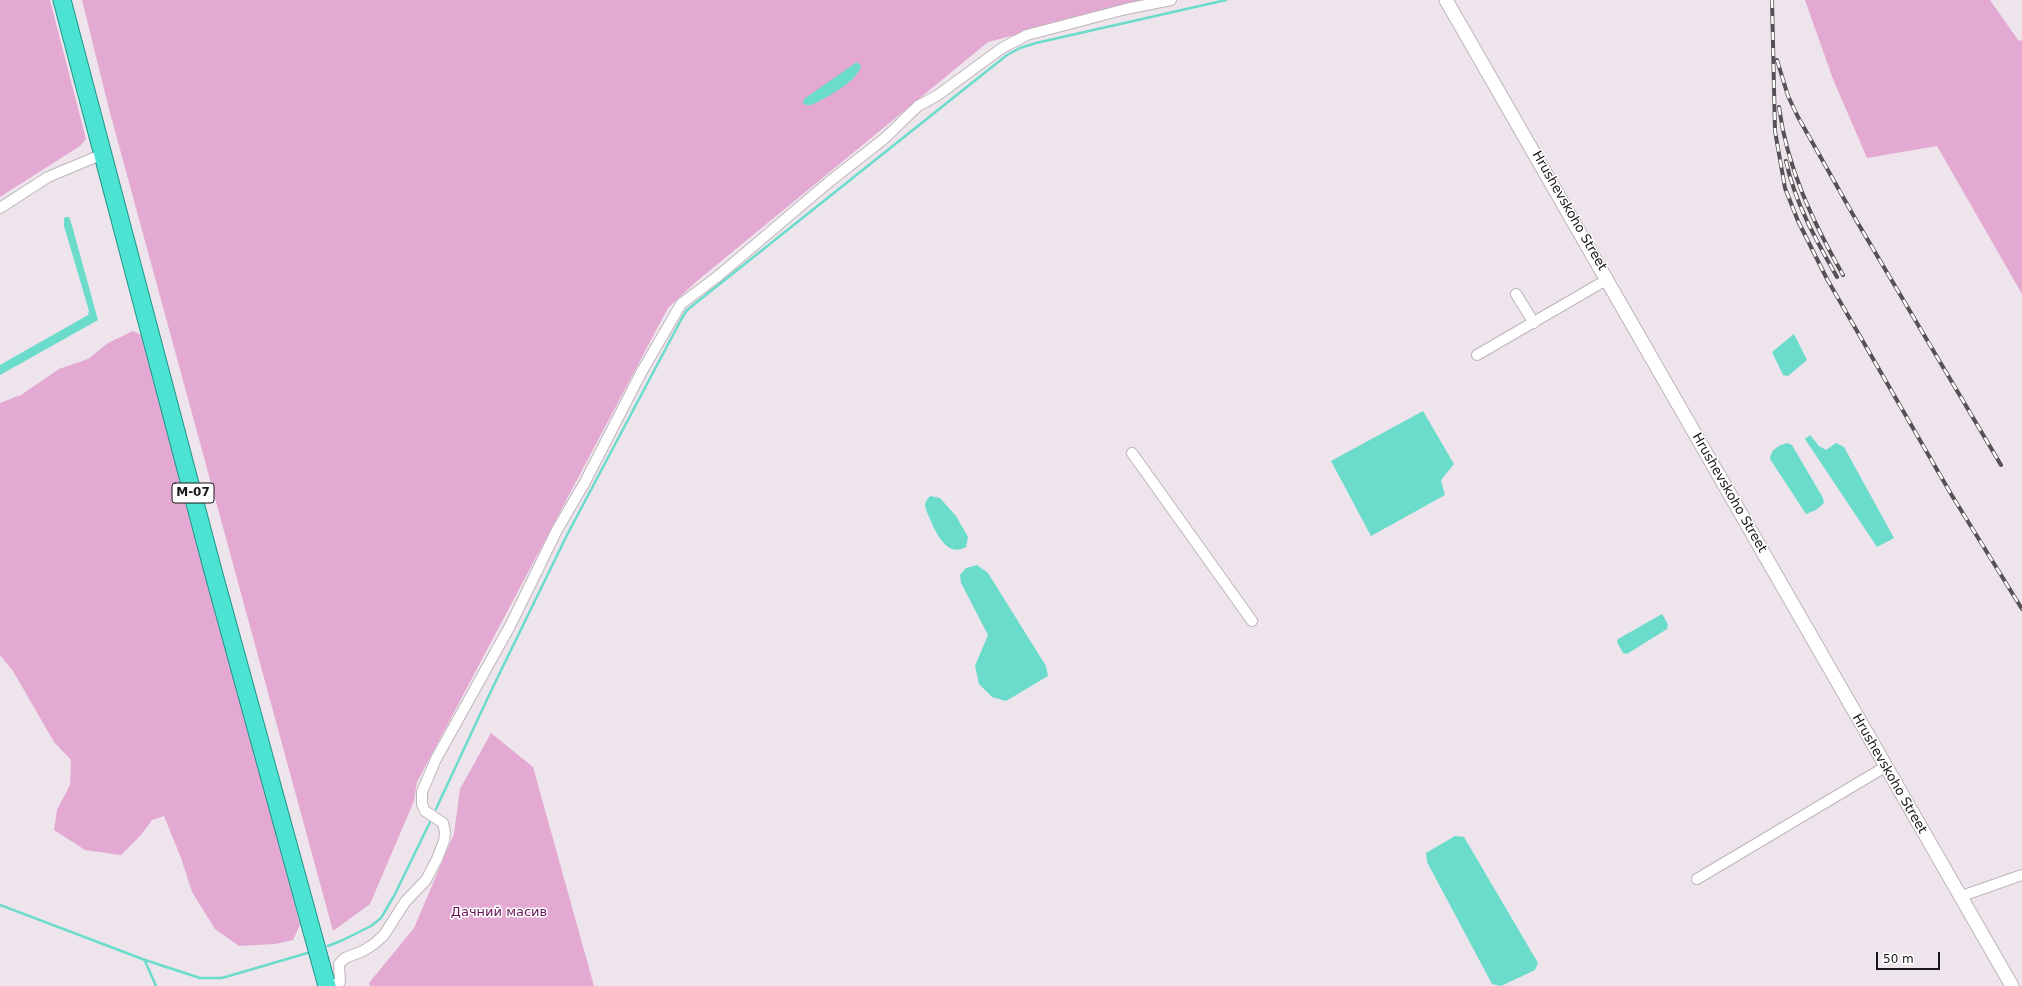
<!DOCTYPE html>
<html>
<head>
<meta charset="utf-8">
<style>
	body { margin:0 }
	#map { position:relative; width:2022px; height:986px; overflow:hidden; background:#eee4eb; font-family:"DejaVu Sans",sans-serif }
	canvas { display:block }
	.scale { position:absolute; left:1876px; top:952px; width:64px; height:18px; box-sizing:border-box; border:2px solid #191518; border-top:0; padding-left:5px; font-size:12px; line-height:14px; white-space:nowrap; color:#191518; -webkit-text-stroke:3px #fff; paint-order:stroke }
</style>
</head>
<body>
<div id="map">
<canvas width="2022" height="986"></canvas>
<div class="scale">50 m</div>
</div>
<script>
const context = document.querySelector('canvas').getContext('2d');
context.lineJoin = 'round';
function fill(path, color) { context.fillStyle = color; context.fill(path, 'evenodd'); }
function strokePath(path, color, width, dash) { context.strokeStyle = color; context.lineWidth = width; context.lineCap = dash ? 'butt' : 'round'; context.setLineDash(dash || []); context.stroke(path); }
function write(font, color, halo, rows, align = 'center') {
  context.font = font + ' "DejaVu Sans",sans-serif'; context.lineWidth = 3; context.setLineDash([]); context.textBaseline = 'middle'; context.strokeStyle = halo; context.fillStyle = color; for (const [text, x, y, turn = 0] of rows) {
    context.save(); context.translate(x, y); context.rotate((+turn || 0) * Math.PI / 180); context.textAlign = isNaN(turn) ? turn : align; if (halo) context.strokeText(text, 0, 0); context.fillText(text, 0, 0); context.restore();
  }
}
const green = new Path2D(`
	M0 0H50L86 139 80 146 0 197Z
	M82 0H1140L1141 2 988 42 697 281 668 308 417 782 414 801 370 904 333 931 109 109Z
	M1805 0H1990L2018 40 2022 41V294L1937 146 1867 158 1833 79Z
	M133 331 141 335 266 793 300 925 293 940 275 944 239 946 215 929 192 892 181 858 164 816 152 820 141 835 121 855 85 850 54 830 57 810 70 785 71 760 54 742 13 671 0 655V403L21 395 59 369 88 359 108 343Z
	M491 733 533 767 594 986H370L369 983 414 928 454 834 460 789Z`);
const water = new Path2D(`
	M857 62 861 66C857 82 827 97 812 105H806L803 103 804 99Z
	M65 217H69L71 222 98 320 0 375V365L88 315 89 311 64 226V219Z
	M1794 334 1807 360 1788 376 1783 375 1772 352Z
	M1423 411 1454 464 1441 480 1445 495 1371 536 1331 461Z
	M1810 435 1819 446 1826 450 1836 443 1844 447 1894 538 1877 547 1805 439Z
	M1787 443 1792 445 1823 498 1824 503 1816 510 1806 514 1770 459C1771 449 1778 446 1787 443Z
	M930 496 940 498 956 516 968 537 966 547C947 558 936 533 930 519 928 514 925 509 925 504 926 501 928 498 930 496Z
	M977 565 988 573 1046 666 1048 676 1006 701 992 697 979 684 975 666 988 635 961 583 960 575 966 568Z
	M1662 614 1668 624 1667 629 1627 654 1623 653 1617 642 1618 639Z
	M1455 836 1464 837 1538 963 1535 970 1501 986 1492 984 1427 862 1426 853Z`);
const stream = new Path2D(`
	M436 809 491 691 567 535 682 318 687 310 1007 55 1020 48 1036 43 1226 0
	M0 905 145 960 200 978H222L311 952
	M328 946 343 940 371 926 381 918 394 896 430 822
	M145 961 156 986`);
const minor = new Path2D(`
	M0 208 48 177 103 154
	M1516 294 1534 323
	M1477 355 1608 279
	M1132 453 1252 621
	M1697 879 1885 767
	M1959 897 2022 875
	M331 986 340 982 339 964 345 958 363 951 374 944 384 935 405 902 426 880 437 859 444 841 445 832 443 823 425 811 422 804V792L436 759 510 626 557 530 585 482 641 373 681 304 718 276 829 182 885 138 918 106 938 95 1002 48 1027 35 1126 9 1171 0`);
const tertiary = new Path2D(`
	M1446 0 2012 986`);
const trunk = new Path2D(`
	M62 0 213 571 327 986`);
const rail = new Path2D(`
	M1772 0 1775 131 1785 188 1798 221 1827 279 1951 494 2022 609
	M1777 60 1788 96 1798 117 1856 220 2001 465
	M1779 107C1787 168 1813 222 1843 275
	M1786 161C1795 203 1816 240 1837 277`);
const shields = [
	[193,493,42]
];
const shieldNames = [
	["М-07",193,493]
];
const streetNames = [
	["Hrushevskoho Street",1569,211,60],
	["Hrushevskoho Street",1729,493,60],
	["Hrushevskoho Street",1889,774,60]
];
const parkNames = [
	["Дачний масив",499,913]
];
fill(green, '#e3a9d3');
fill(water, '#6bdccb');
strokePath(stream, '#6bdccb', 2.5);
strokePath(minor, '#beb5bb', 12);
strokePath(tertiary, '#beb5bb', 15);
strokePath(trunk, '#1e9689', 19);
strokePath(minor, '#fff', 10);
strokePath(tertiary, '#fff', 13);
strokePath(trunk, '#4ce3d2', 17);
strokePath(rail, '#565155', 4);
strokePath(rail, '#fff', 2.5, [8]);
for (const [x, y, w] of shields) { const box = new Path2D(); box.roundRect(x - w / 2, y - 10, w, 20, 3); context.fillStyle = '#fff'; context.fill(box); strokePath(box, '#191518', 1); }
write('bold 12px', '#191518', null, shieldNames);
write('13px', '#191518', '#fff', streetNames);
write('13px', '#671558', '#fff', parkNames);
</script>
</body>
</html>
